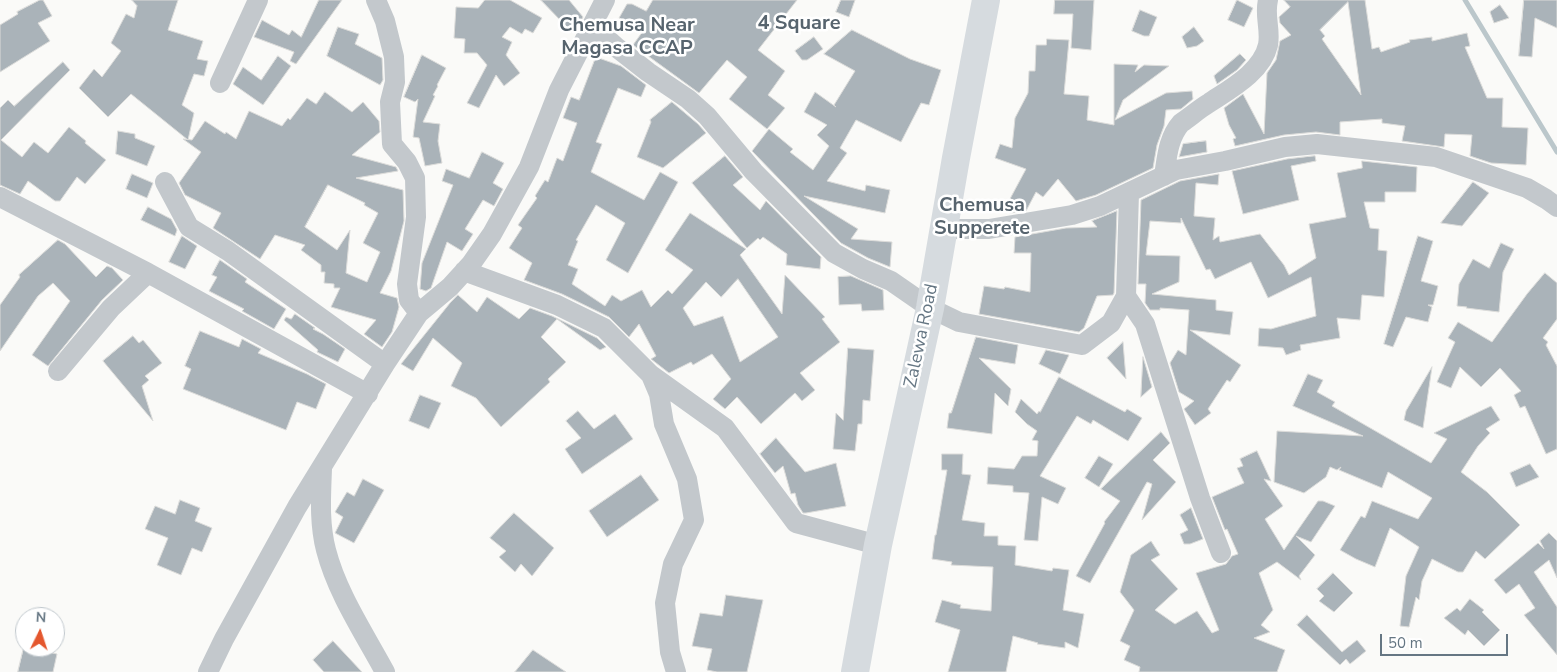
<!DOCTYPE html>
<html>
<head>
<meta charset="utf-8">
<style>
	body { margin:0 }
	#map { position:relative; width:1557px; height:672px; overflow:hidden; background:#fafaf8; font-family:"Nunito Sans",sans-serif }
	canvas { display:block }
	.north { position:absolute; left:15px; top:607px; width:50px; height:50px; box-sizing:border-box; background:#fff; border:1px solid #c1c8cd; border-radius:50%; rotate:4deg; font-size:14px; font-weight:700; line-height:20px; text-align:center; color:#657683 }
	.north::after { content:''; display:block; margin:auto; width:18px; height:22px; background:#e4572e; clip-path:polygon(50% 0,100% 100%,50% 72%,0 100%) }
	.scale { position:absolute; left:1380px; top:634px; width:128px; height:22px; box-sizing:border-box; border:2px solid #657683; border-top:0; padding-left:6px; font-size:15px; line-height:18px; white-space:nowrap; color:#657683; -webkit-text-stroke:4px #fff; paint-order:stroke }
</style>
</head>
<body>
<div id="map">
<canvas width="1557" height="672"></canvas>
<div class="north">N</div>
<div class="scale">50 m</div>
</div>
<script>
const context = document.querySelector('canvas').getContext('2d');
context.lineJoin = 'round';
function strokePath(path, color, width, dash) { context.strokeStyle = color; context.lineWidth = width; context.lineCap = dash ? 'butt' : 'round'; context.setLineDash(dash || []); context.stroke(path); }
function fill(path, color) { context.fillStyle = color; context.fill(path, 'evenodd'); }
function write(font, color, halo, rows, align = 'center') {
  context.font = font + ' "Nunito Sans",sans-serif'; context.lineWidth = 5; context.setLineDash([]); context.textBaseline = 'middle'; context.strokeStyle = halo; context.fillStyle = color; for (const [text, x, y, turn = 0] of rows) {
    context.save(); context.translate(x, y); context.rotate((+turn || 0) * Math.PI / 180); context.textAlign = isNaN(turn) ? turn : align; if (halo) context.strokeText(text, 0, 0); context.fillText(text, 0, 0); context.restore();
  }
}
const stream = new Path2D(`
	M1465 0 1557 152`);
const building = new Path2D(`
	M40 0H43L52 16 38 23 50 41 0 72V25L18 14 17 12Z
	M132 0H178L168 30 203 41 197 59 208 61 204 76 194 74 182 105 194 113 188 140 131 94 108 117 79 88 94 69 102 77 121 51 111 43 126 14 134 18 137 6Z
	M319 0H342L296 64 290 61 294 52 254 37 262 20 289 35 292 30 301 37Z
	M485 0H510L542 18 533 33 525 29 522 34 510 27 502 37 512 42 506 55 520 73 504 86 496 75 479 108 467 103 487 65 477 53H464L465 39 454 38 456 7 478 8Z
	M541 0H569L583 17 578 26 572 32Z
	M653 0H797L758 50 785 71 768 95 785 108 767 129 729 99 747 77 727 60 699 93 633 45 643 31 619 18 627 4H632L646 11Z
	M841 0H855L849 17 836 12Z
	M1055 0H1094L1091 50 1071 48 1073 14H1054Z
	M1237 0 1253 8 1244 27 1228 20Z
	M1284 0H1365L1372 49 1379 47 1381 52 1410 42 1409 40 1432 37V41L1467 33 1470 46 1465 47 1487 98H1503L1502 127 1528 128 1526 165 1491 163 1470 156 1472 135 1445 134 1444 147 1402 141 1405 126 1382 123V119L1340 122V135L1316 132 1284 135 1235 146 1233 139 1236 138 1229 125 1224 108 1243 94 1264 134 1267 73 1276 60 1280 41 1291 35 1280 23 1279 17 1290 7ZM1348 2 1361 95 1322 39 1325 36 1320 30Z
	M1524 0H1557V28L1535 18 1532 57 1519 56Z
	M1500 5 1509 18 1494 23 1490 12Z
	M1140 10 1157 17 1149 36H1144L1132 31Z
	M338 27 359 34 355 44 382 58 383 80 380 85 327 56Z
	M1194 27 1204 41 1197 46 1187 48 1182 37Z
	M852 30 910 59 941 70 929 105 921 103 901 142 856 120 840 148 847 153 827 181 865 191 866 185 890 190 885 213 804 196 858 229 851 239 892 242 890 267 868 258 841 243 752 151 769 129 793 149 790 152 813 170 829 146 817 135 827 125 804 112 815 92 836 107 834 105 855 71 824 54Z
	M814 37 823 49 807 60H802L795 51Z
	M1047 39 1069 40 1064 94 1089 96 1087 120 1114 125V64L1138 65 1135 72 1144 65 1169 66 1123 100 1115 120 1166 93 1192 91 1193 99 1181 109 1166 110 1164 126 1157 145 1153 168 1096 195 1076 201 1058 179 1043 197 1036 192 1026 211 1010 213 1004 210 1026 169 995 158 1000 144 1012 148 1015 118 1028 93 1029 71H1035L1036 45H1046Z
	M1240 54 1246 60 1237 70 1217 84 1214 76Z
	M422 55 446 68 437 85 438 86 433 95 435 96 423 122 440 124 438 141 442 163 425 166 419 138 413 137 418 99 415 102 404 97Z
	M278 56 291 66 263 105 233 84 243 67 261 80Z
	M596 57 621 66 646 85 641 97 618 88 596 142 602 144 591 172 644 200 660 172 678 182 628 273 606 260 625 223 596 205 576 240 578 241 568 265 578 269 572 284 605 306 612 295 621 301 642 290 651 307 668 290 672 294 693 270 665 250 690 213 746 249 740 255 782 314 785 275 825 317 822 319 840 342 800 373 815 390 802 401 795 393 761 424 737 397 725 409 713 399 731 379 712 354 693 365 691 362 669 373 651 359 656 356 639 324 629 337 609 317 562 294 524 280 532 263 509 248 522 228 518 225 537 198 535 196 545 180 548 182 557 158 563 161 577 123 563 118 571 97 579 100ZM738 279 778 337 740 362 723 316 694 326 683 308 706 282 721 297Z
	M63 62 70 70 1 140 22 157 34 142 48 153 69 127 86 141 85 143 106 160 85 184 77 177 60 201H55L28 181 20 194 0 185V108L8 100 14 106Z
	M325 92 352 112 363 102 379 121 380 132 352 155 396 167 398 171 356 178 403 190 404 221 391 271 380 293 397 298 399 307 392 332 382 347 364 334 376 320 331 307 340 288H334V284L324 283 325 272H321V265L301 250 305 245 275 235 260 259 213 228 221 213 185 195 179 183 201 152 183 139 192 140 205 121 225 134 226 132 236 139 249 111 282 126 288 118 290 120 307 98 316 104ZM328 185 365 203 364 205 378 213 363 243 380 252 367 282 346 273 350 230 337 250 305 227Z
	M672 102 698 124 706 133 663 168 637 157 651 122 650 120Z
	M118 131 135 134V138L155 146 147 166 116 154Z
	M1206 141 1207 152 1179 157 1183 144Z
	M482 152 504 163 493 183 503 189 494 206 483 200 465 229 473 234 462 251 447 242 431 288 426 291 420 289 422 263 453 185 442 181 446 169 469 178Z
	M725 156 743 177 733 185 760 210 766 201 821 257 820 269 786 265 787 254 763 237 760 240 758 238 747 248 692 183Z
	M1315 156 1316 161 1291 166 1299 200 1243 214 1232 171 1287 159Z
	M1362 161 1417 167 1416 192H1385V202H1364L1370 228 1379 229 1378 250 1387 251 1384 297 1362 295 1360 320 1337 318 1340 338 1300 345 1301 350 1286 355 1283 348 1258 346 1259 328 1271 329 1316 316 1311 277 1268 298 1251 262 1215 279 1210 269 1206 270 1181 218V223L1150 221 1146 255 1180 256 1179 282 1152 294 1216 300V310L1233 312 1230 335 1190 330 1241 365 1230 382 1227 380 1208 409 1211 413 1195 425 1184 409 1194 401 1179 392 1170 363 1178 350 1186 355 1189 310 1160 308V310H1150L1145 303 1146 284H1138L1141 200 1180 181 1219 174 1218 185 1196 183 1194 216 1215 218 1213 240 1219 236 1220 242 1260 234 1284 265 1289 275 1316 258 1309 224 1346 217 1337 173 1362 168Z
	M132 174 153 183 147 198 126 189Z
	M1473 182 1489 193 1462 226 1441 223Z
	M148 207 171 219 177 230 175 236 141 220Z
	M1117 211 1114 293 1113 295 1097 296 1084 328 1079 332 979 314 984 286 1004 289 1005 287 1030 292 1031 253H1014L1015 237 1066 228 1097 227 1092 221Z
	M182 236 197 246 185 269 169 262Z
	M1418 236 1433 241 1421 281 1438 286 1433 305H1428L1432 307 1428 322 1406 317 1393 347 1384 344Z
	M58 240 65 244 96 277 107 266 112 268 123 280 102 300 48 366 32 355 70 301 53 283 38 296 0 351V305L20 277 19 275Z
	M1501 243 1514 249 1503 272 1499 312 1466 308 1467 307 1457 306 1459 284 1473 259 1489 268Z
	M220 260 247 279 245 282 286 309 274 329 242 311 244 309 209 291 217 277 212 275Z
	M1545 273 1557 283V319L1543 338 1548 342 1546 345 1557 366V449L1546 454 1525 406 1520 408 1514 395 1521 391 1500 368 1481 387 1460 367 1451 388 1437 382 1455 342 1448 338 1458 322 1492 342 1527 294Z
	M851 276 883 290 884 310 862 311 861 304 839 305 838 277Z
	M458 295 477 312 487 297 519 319 530 308 552 316 597 338 606 347 600 350 557 319 541 337 566 362 548 379 550 382 501 427 476 398 451 386 462 363 433 338 413 371 401 364 450 303Z
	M295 314 315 328 313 329 323 334 345 349 338 362 317 352 318 350 284 320 286 317 291 319Z
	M200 331 239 347 242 339 261 349 258 353 307 374 326 384 316 409 297 402 286 430 183 389 191 369 185 366Z
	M133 336 139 343 143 340 162 363 145 376 149 380 142 386 153 421 103 361Z
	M976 337 1018 345 1015 364 979 358 1011 389 1008 406 995 393 992 434 947 428 949 413H951Z
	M1123 342 1126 379 1107 358Z
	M848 348 874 350 870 401 863 400 862 424H858L855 451 833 449 836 413 843 420Z
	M1046 350 1069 355 1060 374 1039 364Z
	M1143 357 1152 387 1141 397Z
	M1432 367 1423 428 1404 420 1406 411Z
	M1308 374 1323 380 1317 392 1335 402 1332 406 1431 463 1447 439 1434 433 1491 406 1500 420 1486 429 1490 433 1478 446 1461 472 1487 492 1520 525 1485 559 1476 551 1463 572H1458L1432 559 1422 581 1419 600 1416 597 1409 627 1400 626 1406 576 1419 547 1390 528 1375 567 1356 559 1340 550 1361 516 1365 518 1372 501 1418 519 1432 498 1388 472 1382 488 1339 470 1341 467 1337 470 1330 467 1326 477 1304 493 1274 482 1277 431 1363 436 1293 406Z
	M1059 377 1125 412 1127 409 1142 418 1128 441 1093 420 1091 424 1077 416 1040 476 1066 488 1058 504 1042 497 1038 541 1024 540 1029 493 1013 492V486L987 484 988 467 1014 469 1022 456H1037L1038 441 1032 440 1037 431 1027 424 1015 412 1021 399 1037 414 1039 411 1040 412Z
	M420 395 441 403 429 429 409 421Z
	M578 411 594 429 615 414 633 439 582 474 565 449 581 438 566 421Z
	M1161 432 1170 443 1153 460 1176 482 1142 520 1152 484 1147 482 1090 583 1076 576 1105 523 1104 522 1120 501 1101 489Z
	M776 438 805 472 836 463 846 506 806 513H803L798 505 795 493 791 494 783 466 775 473 760 454Z
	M1257 451 1271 481 1264 479 1283 506 1265 519 1284 550 1318 501H1323L1335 506 1311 542 1296 536 1315 555 1299 576 1301 580 1277 562 1259 573 1273 610 1261 625 1270 632 1254 638 1285 650 1277 672H1139L1140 667 1124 660 1130 646 1120 641 1134 610 1120 592 1131 555 1151 541 1160 555 1151 560 1178 589 1155 610 1175 624 1197 611 1212 633 1219 630 1196 573 1226 564 1232 556 1238 554 1227 529 1225 530 1212 497 1244 483 1237 468 1243 466 1240 459Z
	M942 454H963L962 474 971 475 962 520 985 523 984 536H998V545L1016 546 1015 565 1052 571 1053 568 1069 570 1063 610 1084 614 1078 648 1065 642V648L1037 644 1038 643 1013 636 1006 672H948L960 630 935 622 942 600 961 605 960 608 991 611 993 567 951 565 952 562 932 559 935 535H936L947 470H942Z
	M1099 456 1113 464 1099 487 1085 478Z
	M1530 464 1539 477 1516 487 1510 473Z
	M641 475 659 500 607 537 589 511Z
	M363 479 384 490 354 543 335 533 343 517 335 512 347 492 354 496Z
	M180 500 200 508 195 521 212 528 202 552 192 548 181 575 157 565 168 538 145 529 155 506 175 514Z
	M1191 508 1203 539 1190 544H1184L1180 534 1188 530 1180 515Z
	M514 513 554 548 532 576 521 564 515 572 499 557 506 551 490 538Z
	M1549 533 1557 541V578L1549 560 1534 572 1557 607V655L1524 615 1535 608 1519 584 1506 594 1494 580 1538 543 1544 549 1540 541Z
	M1333 573 1353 593 1334 612 1319 601 1324 596 1317 589Z
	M726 595 763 600 747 672H717L707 670 712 649 692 646 700 613 722 616Z
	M1470 599 1484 610 1482 612 1500 630 1484 646 1468 630 1465 635 1444 618 1457 608 1460 611Z
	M1307 615 1342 652 1357 640 1366 651 1350 664 1346 659 1340 665 1297 625Z
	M333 641 362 672H324L313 660Z
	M24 647 57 654 53 672H18Z
	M533 650 566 672H515Z`);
const street = new Path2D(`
	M376 0 385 21 394 57 395 82 390 102 392 144 407 162 415 178 416 217 407 284 409 300 419 313
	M593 26 616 47 648 72 688 99 707 116 754 172 834 253 863 269 891 281 930 308 959 322 1082 345 1111 323 1126 296 1129 193
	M220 83 258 0
	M1164 176C1167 157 1168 138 1181 123 1190 117 1199 109 1209 103 1230 89 1262 72 1268 45 1271 29 1264 16 1268 0
	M165 182 189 227 228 251 385 364
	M0 197 148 273 368 394
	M943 229H989L1072 215 1100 206 1176 170 1225 161 1285 147 1317 144 1436 157 1527 188 1546 199 1557 207
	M464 271 557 305 604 328 651 375 725 428 796 523 878 545
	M1126 296 1145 324 1200 498 1221 553
	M58 371 111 308 148 273
	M651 375 659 394 664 424 687 479 694 520 673 564 665 603 670 652 676 672
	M322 469C321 496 319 523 326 550 337 593 364 633 385 672
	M208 672 224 639 297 507 385 364 419 313 450 287 471 264 492 234 529 167 559 90 605 0`);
const highway = new Path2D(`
	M855 672 878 545 930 308 956 158 986 0`);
const streetNames = [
	["Zalewa Road",922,336,-78]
];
const quarterNames = [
	["4 Square",799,24],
	["Chemusa Near",627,26],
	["Magasa CCAP",627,49],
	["Chemusa",982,206],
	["Supperete",982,229]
];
strokePath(stream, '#bbc7cb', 5);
fill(building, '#aab3b9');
strokePath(building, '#dcdcda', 1);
strokePath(street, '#c3c8cc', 20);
strokePath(highway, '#d6dbdf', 28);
write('18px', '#657683', '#fff', streetNames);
write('bold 20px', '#57646e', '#fff', quarterNames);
</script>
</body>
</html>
